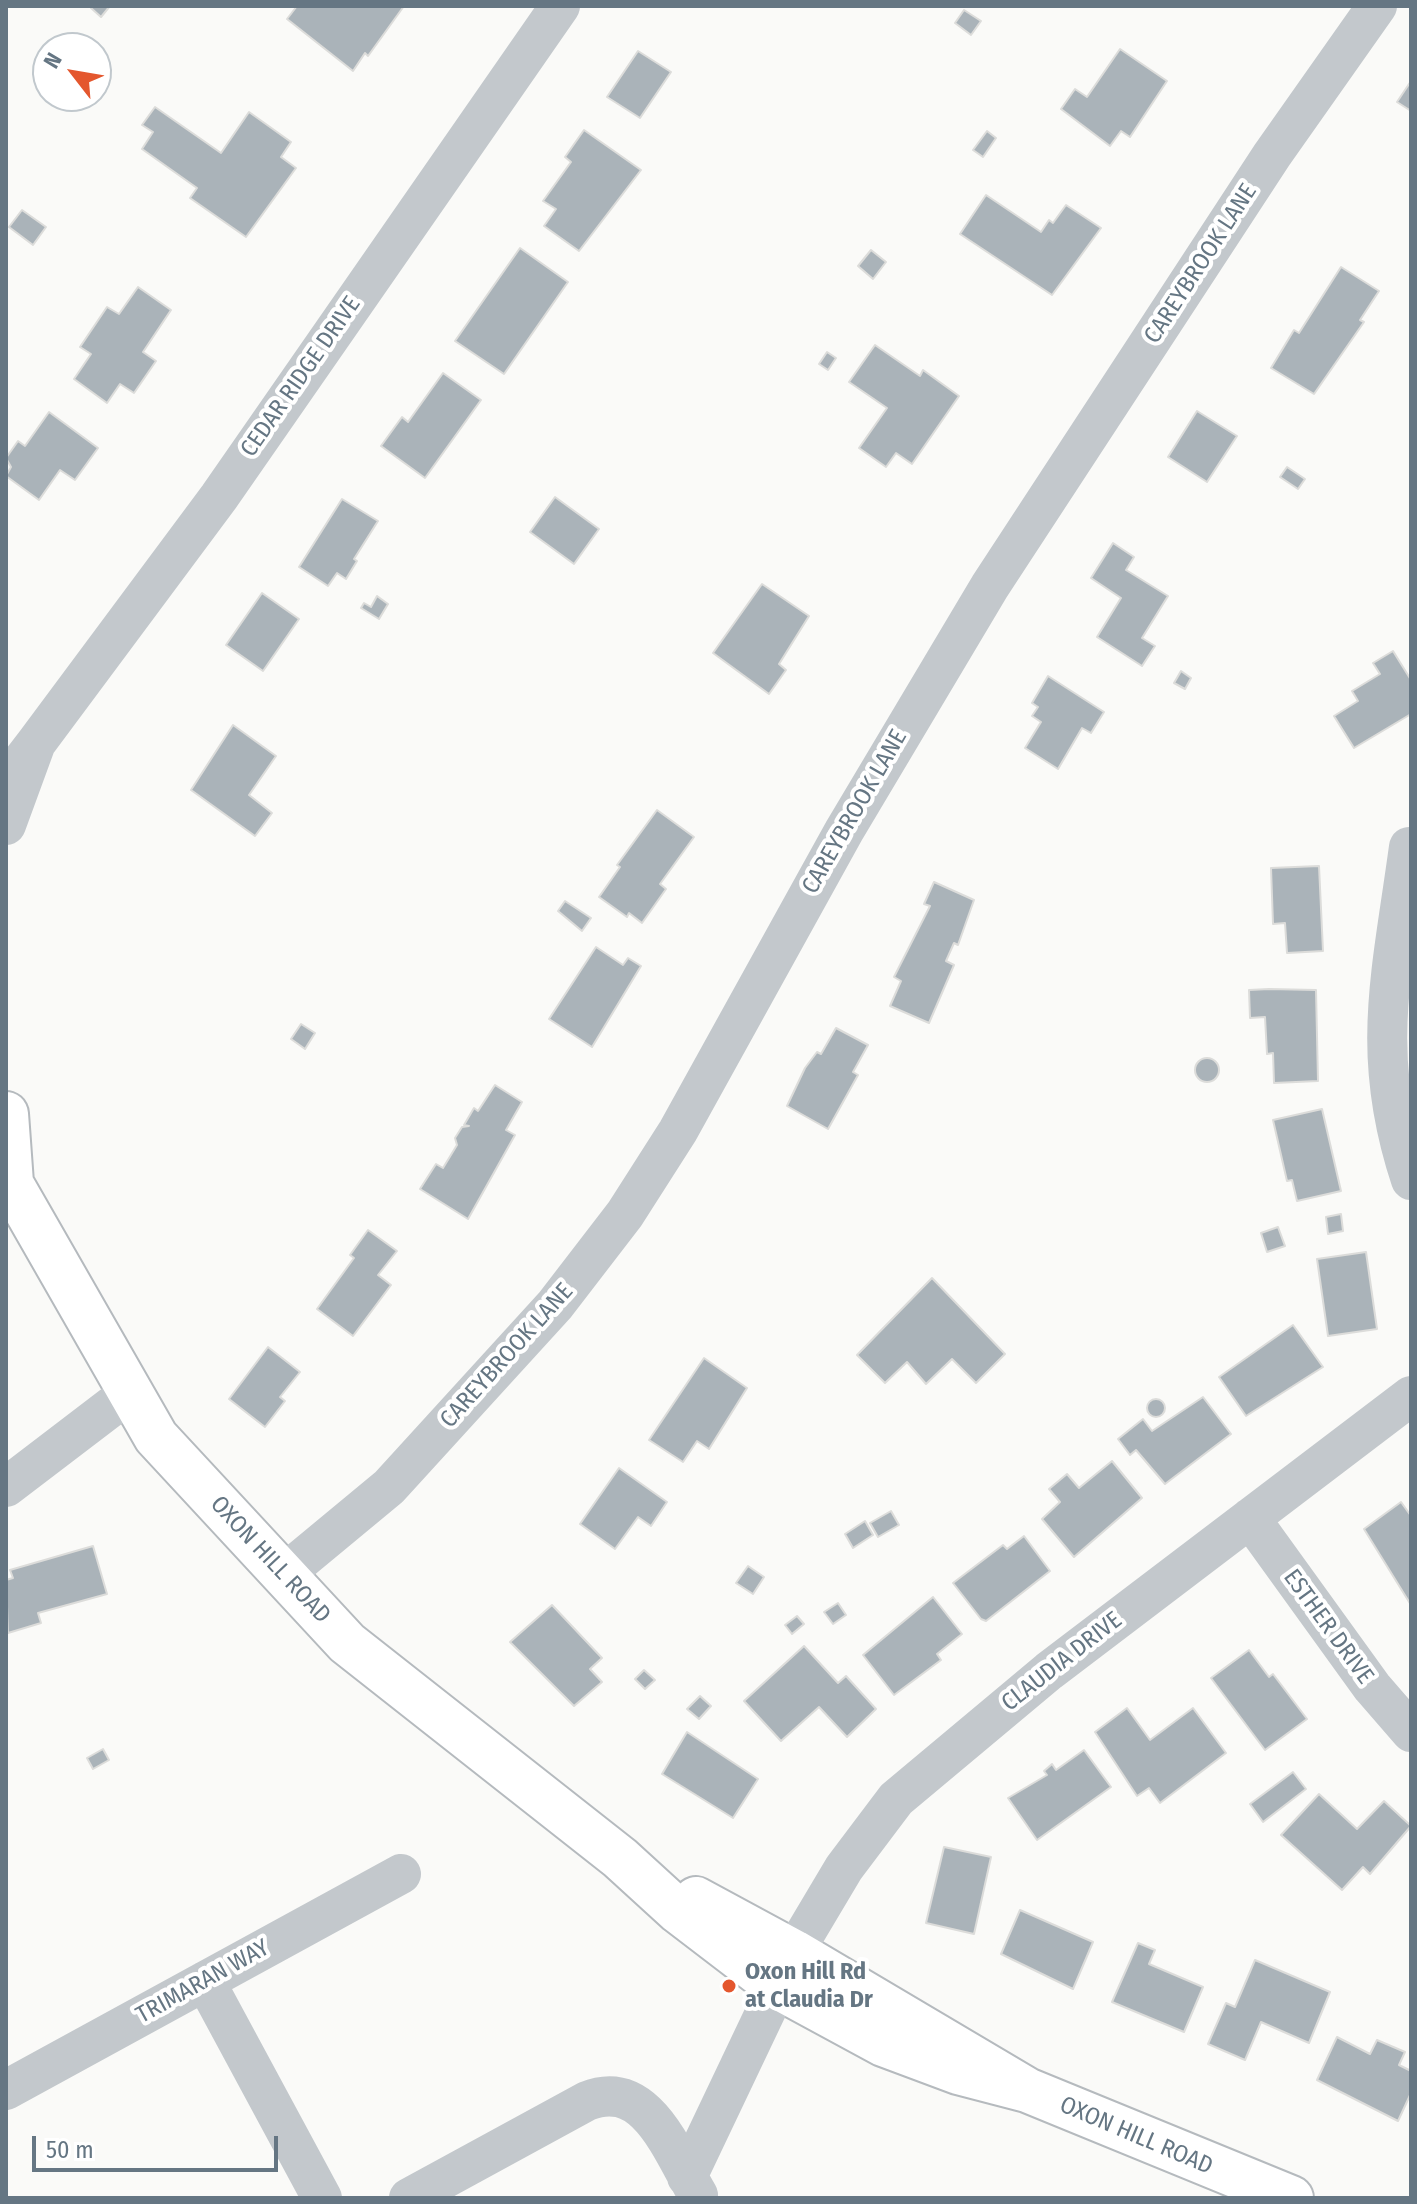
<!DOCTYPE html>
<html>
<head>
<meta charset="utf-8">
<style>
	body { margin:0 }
	#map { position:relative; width:1417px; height:2204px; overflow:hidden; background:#fafaf8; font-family:"Fira Sans Condensed",sans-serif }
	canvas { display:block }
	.frame { position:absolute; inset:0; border:8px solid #657683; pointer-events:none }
	.north { position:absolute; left:32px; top:32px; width:80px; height:80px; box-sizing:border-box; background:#fff; border:2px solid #c1c8cd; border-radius:50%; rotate:301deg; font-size:22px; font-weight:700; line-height:32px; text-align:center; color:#657683 }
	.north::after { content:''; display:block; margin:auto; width:28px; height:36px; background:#e4572e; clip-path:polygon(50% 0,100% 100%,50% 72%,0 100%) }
	.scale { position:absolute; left:32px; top:2136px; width:246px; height:36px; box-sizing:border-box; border:4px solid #657683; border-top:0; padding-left:10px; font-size:24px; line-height:28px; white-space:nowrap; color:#657683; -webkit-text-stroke:6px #fff; paint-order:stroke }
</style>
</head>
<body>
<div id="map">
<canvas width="1417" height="2204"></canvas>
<div class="frame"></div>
<div class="north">N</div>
<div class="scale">50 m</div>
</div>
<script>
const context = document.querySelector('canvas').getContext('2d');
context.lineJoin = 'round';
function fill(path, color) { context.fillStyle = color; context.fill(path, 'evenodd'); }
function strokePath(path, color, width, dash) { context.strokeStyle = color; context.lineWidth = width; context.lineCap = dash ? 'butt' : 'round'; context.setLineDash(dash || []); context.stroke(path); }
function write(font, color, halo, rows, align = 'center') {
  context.font = font + ' "Fira Sans Condensed",sans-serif'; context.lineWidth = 8; context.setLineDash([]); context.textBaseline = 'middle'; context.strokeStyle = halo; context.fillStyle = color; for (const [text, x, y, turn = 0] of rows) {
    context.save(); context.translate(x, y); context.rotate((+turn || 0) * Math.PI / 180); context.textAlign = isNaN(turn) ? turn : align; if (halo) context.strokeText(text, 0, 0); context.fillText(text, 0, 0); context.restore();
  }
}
const building = new Path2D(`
	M92 6H110L101 17 91 8Z
	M297 6H404L368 56 365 53 353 71 287 19Z
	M964 10 981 21 971 35 955 23Z
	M1120 49 1167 81 1130 137 1121 131 1110 146 1061 109 1075 89 1087 97Z
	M638 51 671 72 640 118 607 97Z
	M1411 81V111L1397 102Z
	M155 107 221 153 249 112 291 142 281 157 296 168 246 237 190 198 197 188 142 149 153 132 142 125Z
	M584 130 641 170 579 251 544 226 556 209 543 201 571 162 565 157Z
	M987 131 996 138 983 157 973 150Z
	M986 195 1041 232 1049 220 1053 223 1066 205 1101 228 1052 295 960 234Z
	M22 210 46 227 33 245 9 227Z
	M520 248 568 282 504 374 455 341Z
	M871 250 886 262 873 279 858 266Z
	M1341 267 1379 291 1360 320 1364 322 1314 394 1271 368 1294 330 1299 333Z
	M138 287 171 310 143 352 156 361 134 393 120 384 107 403 74 379 91 354 80 347 107 307 119 314Z
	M875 345 920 376 923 370 959 396 912 464 896 453 886 467 859 448 887 408 849 382Z
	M827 352 836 358 828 370 819 364Z
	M443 373 481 400 425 478 381 446 402 417 408 422Z
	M1197 411 1237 436 1207 482 1168 457Z
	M49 412 98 448 75 480 60 470 39 500 6 476 11 467 6 458 18 441 25 446Z
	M1287 467 1305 479 1298 489 1280 477Z
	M555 497 599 529 574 564 530 532Z
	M342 499 378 521 354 559 357 561 346 579 337 573 328 586 299 567Z
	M1113 543 1134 557 1126 570 1168 596 1142 638 1155 646 1142 666 1097 637 1121 598 1091 578Z
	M762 584 809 616 779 664 786 670 769 694 713 653Z
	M262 593 299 619 263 671 226 645Z
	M377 596 388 604 379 619 361 608 364 603 371 607Z
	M1393 651 1411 680V714L1354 748 1334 716 1358 701 1352 691 1380 674 1373 663Z
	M1181 671 1191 678 1185 689 1174 683Z
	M1048 676 1104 712 1091 733 1082 728 1058 769 1025 748 1041 722 1032 716 1038 707 1032 703Z
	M233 725 276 756 249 795 272 813 255 836 191 790Z
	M657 810 694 837 660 884 666 889 642 923 629 913 627 917 599 897 620 867 617 865Z
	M1319 866 1323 951 1287 953 1285 923 1273 924 1271 868Z
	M934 882 974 900 958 945 954 943 946 961 954 965 929 1023 890 1006 901 981 894 977 930 906 924 904Z
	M565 901 591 918 582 931 558 911Z
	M596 947 623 965 628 958 641 966 592 1047 549 1019Z
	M1269 989 1316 990 1318 1081 1274 1083 1273 1053 1267 1054 1265 1017 1250 1018 1249 990Z
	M301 1024 315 1033 305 1049 291 1039Z
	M836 1028 868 1045 853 1072 858 1075 828 1129 787 1106 805 1068 817 1052 821 1054Z
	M1195 1070a12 12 0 1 1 24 0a12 12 0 1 1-24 0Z
	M495 1085 522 1102 506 1130 515 1135 468 1219 420 1189 436 1164 443 1168 457 1145 455 1138 462 1127 469 1126 464 1125 474 1108 478 1111Z
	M1322 1109 1341 1191 1297 1201 1292 1180 1287 1181 1273 1120Z
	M1341 1214 1343 1231 1328 1234 1326 1217Z
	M1278 1227 1285 1246 1267 1252 1261 1233Z
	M368 1230 397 1251 378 1275 391 1285 353 1336 317 1309 354 1258 350 1255Z
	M1366 1252 1377 1329 1328 1336 1317 1259Z
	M932 1278 1005 1354 976 1383 952 1359 926 1384 907 1362 885 1383 857 1355Z
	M1293 1325 1323 1367 1246 1416 1219 1377Z
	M268 1347 300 1372 280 1397 285 1401 265 1427 229 1399Z
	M704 1358 747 1388 709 1449 697 1441 683 1462 649 1440Z
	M1203 1397 1231 1434 1165 1484 1136 1450 1130 1455 1118 1439 1143 1419 1152 1431Z
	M1147 1408a9 9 0 1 1 18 0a9 9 0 1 1-18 0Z
	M1112 1461 1142 1498 1074 1557 1042 1519 1060 1502 1049 1489 1067 1474 1079 1488Z
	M619 1468 667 1502 651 1526 638 1517 615 1549 580 1524Z
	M1401 1502 1411 1516V1605L1364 1529Z
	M891 1511 899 1525 878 1537 870 1523Z
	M865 1521 873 1535 853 1548 845 1534Z
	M1024 1536 1050 1571 986 1621 981 1619 953 1583 1003 1545 1007 1549Z
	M93 1546 107 1594 38 1613 41 1623 8 1633 6 1580 13 1578 10 1570Z
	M748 1566 764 1577 753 1594 736 1583Z
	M933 1597 962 1634 937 1654 941 1660 894 1695 863 1655Z
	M838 1603 846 1615 833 1624 824 1612Z
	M552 1605 602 1658 590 1669 602 1682 574 1706 510 1642Z
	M797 1616 804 1624 792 1634 785 1625Z
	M804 1646 838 1683 846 1676 876 1709 847 1737 819 1707 781 1741 744 1701Z
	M1249 1650 1269 1677 1273 1674 1307 1719 1265 1750 1211 1678Z
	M644 1670 655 1680 645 1689 635 1679Z
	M700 1696 711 1706 699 1719 687 1709Z
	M1127 1708 1150 1740 1193 1708 1226 1753 1160 1803 1149 1788 1137 1796 1095 1732Z
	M687 1732 758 1779 733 1818 662 1774Z
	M103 1749 109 1760 93 1769 87 1758Z
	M1084 1750 1111 1787 1037 1840 1008 1798 1047 1775 1044 1771 1052 1764 1056 1770Z
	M1293 1772 1306 1789 1263 1822 1250 1804Z
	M1319 1794 1357 1829 1384 1801 1411 1826 1370 1874 1363 1867 1342 1890 1281 1835Z
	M944 1847 991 1857 974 1934 926 1923Z
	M1020 1910 1093 1942 1073 1989 1001 1954Z
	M1138 1943 1155 1950 1149 1964 1203 1987 1184 2032 1112 2002Z
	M1255 1960 1330 1992 1309 2043 1261 2022 1245 2060 1208 2044 1226 2003 1235 2007Z
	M1337 2037 1370 2054 1377 2040 1405 2052 1399 2065 1411 2071V2093L1398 2121 1317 2080Z`);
const minor = new Path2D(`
	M36 743 219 497 560 6
	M6 782 36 743 6 825
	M1409 847C1392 973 1369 1054 1411 1180
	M6 1487 128 1394
	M1250 1518 1372 1687 1411 1732
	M284 1574 389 1487 555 1305 625 1214 678 1131 844 831 990 586 1272 155 1377 6
	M205 1981 322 2198
	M6 2090 401 1874
	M687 2177 794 1952 844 1868 896 1799 1049 1671 1411 1396
	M409 2198 587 2101C647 2077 672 2152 698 2195`);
const major = new Path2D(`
	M6 1114 11 1183
	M6 1175 156 1437 347 1643 620 1858 678 1911 776 1986 883 2044 958 2072 1027 2090
	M696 1899 794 1952 1027 2090 1291 2198`);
const markers = [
	[729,1986,8,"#e4572e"]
];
const streetNames = [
	["CAREYBROOK LANE",1201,264,-57],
	["CEDAR RIDGE DRIVE",301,377,-55],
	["CAREYBROOK LANE",855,812,-60],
	["CAREYBROOK LANE",507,1356,-48],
	["OXON HILL ROAD",270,1560,47],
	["ESTHER DRIVE",1328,1627,54],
	["CLAUDIA DRIVE",1062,1662,-38],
	["TRIMARAN WAY",203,1982,-29],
	["OXON HILL ROAD",1136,2136,23]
];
const poiNames = [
	["Oxon Hill Rd",745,1972],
	["at Claudia Dr",745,2000]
];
fill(building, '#aab3b9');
strokePath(building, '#dcdcda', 2);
strokePath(major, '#b5babe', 48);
strokePath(minor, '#c3c8cc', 40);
strokePath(major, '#fff', 44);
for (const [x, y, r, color] of markers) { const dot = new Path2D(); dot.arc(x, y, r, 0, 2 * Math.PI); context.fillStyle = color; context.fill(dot); strokePath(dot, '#fff', 3); }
write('24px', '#657683', '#fff', streetNames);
write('bold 24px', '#657683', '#fff', poiNames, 'left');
</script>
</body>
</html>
